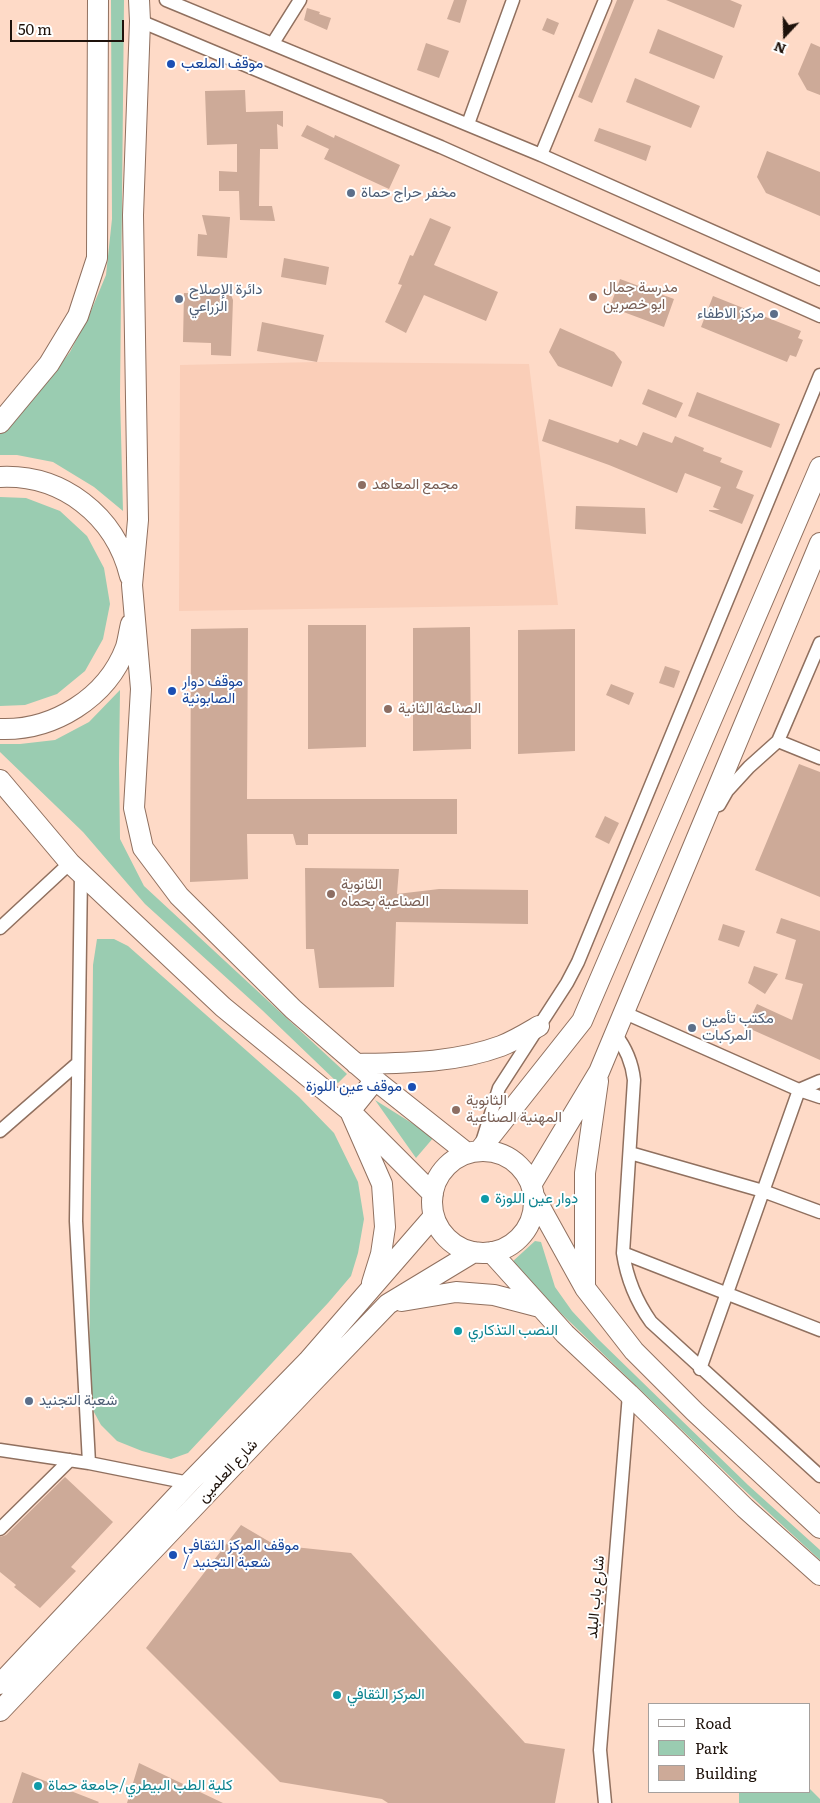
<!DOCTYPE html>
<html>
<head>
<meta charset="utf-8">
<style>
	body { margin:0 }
	#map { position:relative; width:820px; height:1803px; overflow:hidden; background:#fedac7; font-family:Literata,serif }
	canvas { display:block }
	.legend { position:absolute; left:648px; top:1703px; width:162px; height:90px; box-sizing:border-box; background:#fff; border:1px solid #a5a09d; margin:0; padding:6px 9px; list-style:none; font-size:15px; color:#1e120b }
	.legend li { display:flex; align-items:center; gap:10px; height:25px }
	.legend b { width:25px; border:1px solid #a5a09d }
	.north { position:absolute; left:760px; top:10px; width:50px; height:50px; -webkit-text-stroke:4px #fff; paint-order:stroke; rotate:201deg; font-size:14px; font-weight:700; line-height:20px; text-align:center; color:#1e120b }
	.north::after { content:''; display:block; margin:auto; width:18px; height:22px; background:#1e120b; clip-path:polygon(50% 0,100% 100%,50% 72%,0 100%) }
	.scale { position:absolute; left:10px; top:20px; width:114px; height:22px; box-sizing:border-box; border:2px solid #1e120b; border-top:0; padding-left:6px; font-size:15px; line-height:18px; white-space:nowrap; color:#1e120b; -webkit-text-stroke:4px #fff; paint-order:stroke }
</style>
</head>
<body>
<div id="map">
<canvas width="820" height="1803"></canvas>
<ul class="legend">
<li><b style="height:6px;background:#fff"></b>Road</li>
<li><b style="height:14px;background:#9accb1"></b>Park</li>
<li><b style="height:14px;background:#cdaa98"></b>Building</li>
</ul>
<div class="north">N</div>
<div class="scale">50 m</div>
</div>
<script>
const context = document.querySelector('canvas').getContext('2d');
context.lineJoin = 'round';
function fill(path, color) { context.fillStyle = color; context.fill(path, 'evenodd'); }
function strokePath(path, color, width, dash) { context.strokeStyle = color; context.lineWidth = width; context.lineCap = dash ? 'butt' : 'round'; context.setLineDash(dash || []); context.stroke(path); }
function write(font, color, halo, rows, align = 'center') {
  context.font = font + ' Literata,Vazirmatn,serif'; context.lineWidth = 4; context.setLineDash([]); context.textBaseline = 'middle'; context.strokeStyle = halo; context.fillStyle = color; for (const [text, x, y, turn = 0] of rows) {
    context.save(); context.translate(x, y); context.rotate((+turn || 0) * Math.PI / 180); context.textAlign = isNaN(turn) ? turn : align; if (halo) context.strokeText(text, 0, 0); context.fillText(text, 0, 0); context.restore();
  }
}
const built = new Path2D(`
	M317 362 529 364 558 605 179 611 180 365Z`);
const green = new Path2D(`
	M111 0H124L120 396 123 511 94 487 53 462 17 455H0V434L33 400 70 352 91 311 106 275 112 219Z
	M0 497 26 498 60 511 87 536 104 568 110 604 103 639 85 671 57 694 25 705 0 706Z
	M120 690 119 763 120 839 144 886 347 1074 338 1083 262 1010 145 904 83 832 0 752V744H20L55 740 89 722Z
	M97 939H114L128 946 299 1097 334 1133 358 1182 364 1219 358 1253 351 1276 328 1303 188 1453 171 1459 142 1451 117 1441 101 1425 89 1403 93 965Z
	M375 1100 434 1137 416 1158Z
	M535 1241 541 1242 555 1287 572 1311 598 1339 748 1485 820 1550V1560L741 1487 512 1266V1262Z
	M809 1788 820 1799V1803H739V1792H809Z`);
const building = new Path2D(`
	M454 0H467L460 23 447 19Z
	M617 0H634L592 103 578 97Z
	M666 0H730L742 5 734 28Z
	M307 8 320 12 319 14 331 18 327 30 304 20Z
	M547 18 559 23 554 35 542 30Z
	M658 29 723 56 714 79 649 53Z
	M426 43 449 51 439 78 417 70Z
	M811 43 820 47V95L807 90 798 74Z
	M635 78 700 106 691 128 626 102Z
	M245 90 246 112 283 111V127L277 124 278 149H260L259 206H272L275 221 240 220 239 191H219V171L237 172V144L207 145 205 91Z
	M307 125 334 138 335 135 400 165 389 189 324 159 329 149 301 136Z
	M599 128 651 146 646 161 594 141Z
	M767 151 820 172V216L766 193 757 177Z
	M202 215 230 217 227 258 197 256 198 234 207 235Z
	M430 218 451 227 434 265 498 292 486 321 424 295 406 333 385 322 402 285 398 284 410 255 413 256Z
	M284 258 329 267 326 285 281 277Z
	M620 279 674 299 664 327 610 307Z
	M184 293 231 295 233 300 231 356 211 355V343L183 342Z
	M713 296 801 331 798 338 803 340 796 357 790 355 787 362 701 327Z
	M262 322 324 335 317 362 257 351Z
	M560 328 614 352 622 362 612 387 558 366 549 352Z
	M648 389 683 403 676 418 642 404Z
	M697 392 780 424 771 448 688 416Z
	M549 419 618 443 620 439 637 446 643 432 672 443 675 436 704 448 703 451 722 458 720 462 743 471 736 488 754 495 742 524 709 511V510H720L713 507 721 487 685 473 677 493 609 465 542 441Z
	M576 506 645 508 646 534 575 529Z
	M308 625H366V747L308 749Z
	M470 627 471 749 413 751V628Z
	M248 628 247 799H457V834H308V845H296L293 834H247L248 879 190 882 191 629Z
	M575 629V751L518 754V630Z
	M665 666 680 671 674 688 659 683Z
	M611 684 634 693 629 705 606 695Z
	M799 764 820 772V897L755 870Z
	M605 816 619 823 609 844 595 837Z
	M305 868 399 869 397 894 439 889 528 890V924L396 922 394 987 319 988 314 949H306Z
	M781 918 820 931V1060L746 1027 757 1004 792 1020 803 984 785 979 796 940 776 933Z
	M723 924 745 931 739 947 718 940Z
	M754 966 778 974 765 994 748 983Z
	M65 1477 113 1522 71 1567 76 1571 40 1608 14 1587 16 1585 0 1572V1537L6 1535Z
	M241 1525 275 1545 351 1553 525 1743 565 1749 555 1803H388L382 1799 280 1782 146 1648Z
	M139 1763 223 1803H127Z
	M22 1772 99 1802 98 1803H12Z`);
const minor = new Path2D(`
	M166 0 541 155 820 279
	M140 21 441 147 820 316
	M273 43 300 0
	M468 124 513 0
	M541 155 605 0
	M778 741 820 758
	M719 805 727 791 749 767 778 741 820 643
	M81 874 76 1221 89 1463
	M0 928 70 863
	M625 1013 799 1090 820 1097
	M615 1034C626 1048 632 1062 634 1080L623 1253C627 1279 636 1301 651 1322L820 1476
	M0 1131 78 1063
	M483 1139 499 1088 567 983 578 962 820 375
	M630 1153 763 1191 820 1212
	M623 1253 820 1330
	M700 1369 799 1090 820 1081
	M0 1450 89 1463 189 1483
	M0 1529 70 1460
	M605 1803 600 1750 629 1394`);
const primary = new Path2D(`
	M139 0 140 21 133 215 138 520 132 585 141 689 134 808 143 848 179 896 293 1009 375 1080 467 1153
	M0 423 49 364 78 316 97 258 98 0
	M0 477C62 474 115 515 130 576
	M0 729C53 731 107 698 126 647 128 640 129 632 131 624
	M0 780 70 863 223 1007 350 1111 433 1194
	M356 1064C405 1063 455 1063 501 1046 514 1041 527 1033 539 1026
	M479 1151 582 1021 820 467
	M432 1202a51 51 0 1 1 102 0a51 51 0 1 1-102 0Z
	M531 1185 599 1072 820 543
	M534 1196 585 1288 634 1351 695 1412 820 1528
	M491 1252 565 1334 629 1394 745 1508 820 1575
	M372 1283 381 1254 385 1227 382 1184 350 1111 375 1080
	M585 1286V1173L598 1081
	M402 1301 456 1292 494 1295 540 1307
	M0 1684 189 1483 308 1361 434 1216
	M0 1711 310 1385 388 1304 474 1252`);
const markers = [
	[171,64,5,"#1a4fb4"],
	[351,193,5,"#5c6f8a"],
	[593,297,5,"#8d6e63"],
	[179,299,5,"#5c6f8a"],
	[774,314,5,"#5c6f8a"],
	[362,485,5,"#8d6e63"],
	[172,691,5,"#1a4fb4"],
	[388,709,5,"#8d6e63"],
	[331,894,5,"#8d6e63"],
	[692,1028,5,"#5c6f8a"],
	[412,1087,5,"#1a4fb4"],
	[456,1110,5,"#8d6e63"],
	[485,1199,5,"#0f9aa8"],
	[458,1331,5,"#0f9aa8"],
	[29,1401,5,"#5c6f8a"],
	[173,1555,5,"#1a4fb4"],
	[337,1695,5,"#0f9aa8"],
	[38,1786,5,"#0f9aa8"]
];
const transitNames = [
	["موقف الملعب",181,64],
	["موقف دوار",182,682],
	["الصابونية",182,699],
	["موقف عين اللوزة",402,1087,"right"],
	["موقف المركز الثقافي",183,1546],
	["/ شعبة التجنيد",183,1563]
];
const serviceNames = [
	["مخفر حراج حماة",361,193],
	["دائرة الإصلاح",189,290],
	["الزراعي",189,307],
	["مركز الاطفاء",764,314,"right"],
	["مكتب تأمين",702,1019],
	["المركبات",702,1036],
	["شعبة التجنيد",39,1401]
];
const educationNames = [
	["مدرسة جمال",603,288],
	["ابو خصرين",603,305],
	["مجمع المعاهد",372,485],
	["الصناعة الثانية",398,709],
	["الثانوية",341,885],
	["الصناعية بحماه",341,902],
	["الثانوية",466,1101],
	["المهنية الصناعية",466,1118]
];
const cultureNames = [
	["دوار عين اللوزة",495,1199],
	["النصب التذكاري",468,1331],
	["المركز الثقافي",347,1695],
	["كلية الطب البيطري/جامعة حماة",48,1786]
];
const streetNames = [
	["شارع العلمين",228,1471,-47],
	["شارع باب البلد",596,1597,-85]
];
fill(built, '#faceb8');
fill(green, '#9accb1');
fill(building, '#cdaa98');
strokePath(minor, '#90705f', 15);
strokePath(primary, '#90705f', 22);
strokePath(minor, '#fff', 12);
strokePath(primary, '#fff', 20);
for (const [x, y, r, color] of markers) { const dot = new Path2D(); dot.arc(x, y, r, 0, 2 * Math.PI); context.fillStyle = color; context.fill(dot); strokePath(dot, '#fff', 2); }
write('15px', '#164399', '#fff', transitNames, 'left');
write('15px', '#4e5e75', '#fff', serviceNames, 'left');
write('15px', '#785e54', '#fff', educationNames, 'left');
write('15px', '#0d838f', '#fff', cultureNames, 'left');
write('15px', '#1e120b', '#fff', streetNames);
</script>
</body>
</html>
